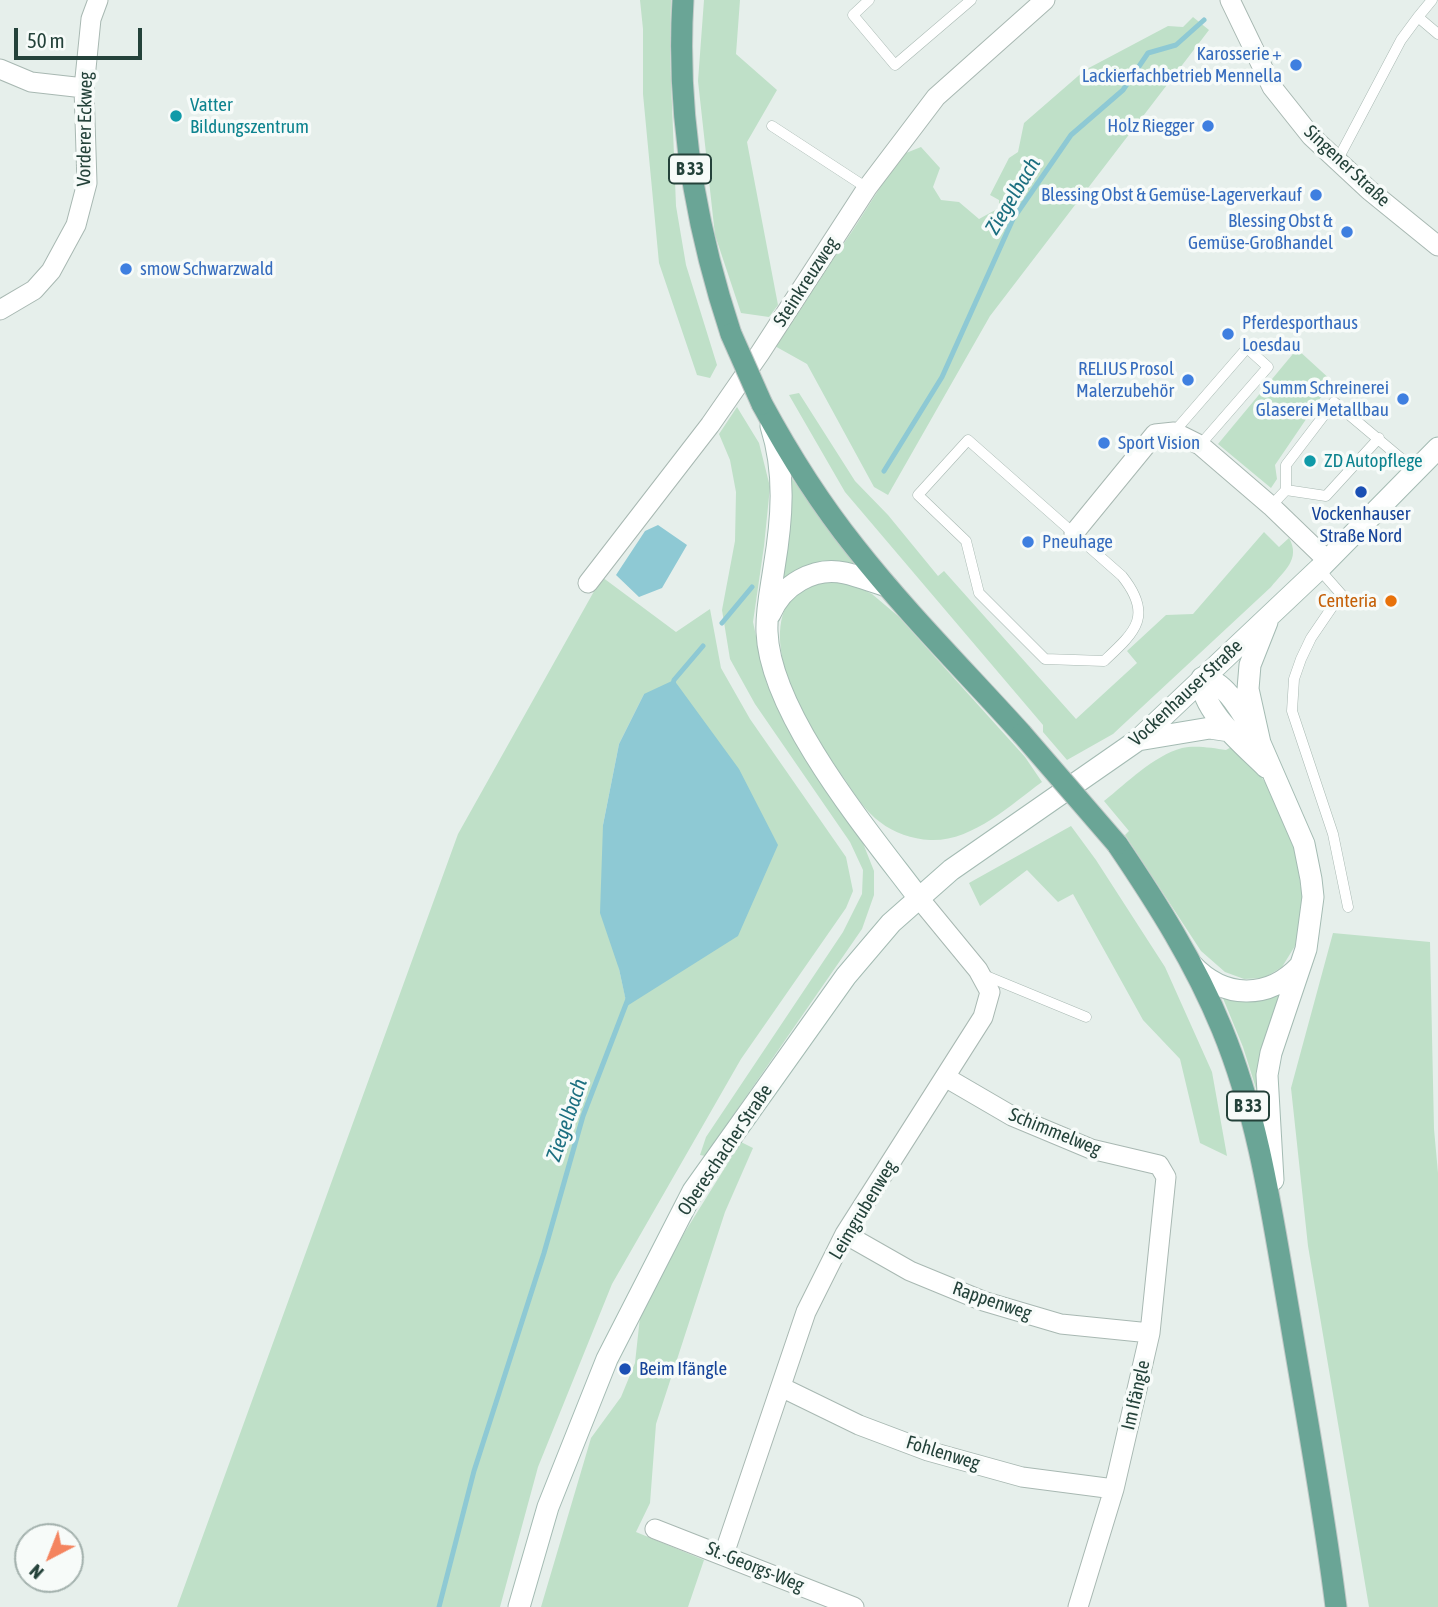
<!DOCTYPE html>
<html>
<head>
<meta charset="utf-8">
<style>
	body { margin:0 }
	#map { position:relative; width:1438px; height:1607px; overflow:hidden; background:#e6efeb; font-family:"Asap Condensed",sans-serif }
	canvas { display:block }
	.north { position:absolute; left:14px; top:1523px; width:70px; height:70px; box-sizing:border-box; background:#f7fbf9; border:2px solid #a3b1ad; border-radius:50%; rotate:222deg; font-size:19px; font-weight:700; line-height:28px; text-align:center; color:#24423a }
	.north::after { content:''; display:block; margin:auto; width:24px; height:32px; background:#f4845f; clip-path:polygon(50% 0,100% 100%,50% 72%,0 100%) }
	.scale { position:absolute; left:14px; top:28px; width:128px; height:32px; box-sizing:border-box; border:4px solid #24423a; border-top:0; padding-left:9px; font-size:21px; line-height:24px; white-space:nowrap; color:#24423a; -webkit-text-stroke:5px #f7fbf9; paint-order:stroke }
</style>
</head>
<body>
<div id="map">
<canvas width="1438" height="1607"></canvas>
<div class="north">N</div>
<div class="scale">50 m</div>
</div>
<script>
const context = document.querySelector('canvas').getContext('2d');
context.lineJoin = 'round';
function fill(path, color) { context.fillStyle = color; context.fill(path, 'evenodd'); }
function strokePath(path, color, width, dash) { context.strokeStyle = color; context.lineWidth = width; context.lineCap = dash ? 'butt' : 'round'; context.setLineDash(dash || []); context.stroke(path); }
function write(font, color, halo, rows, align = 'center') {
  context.font = font + ' "Asap Condensed",sans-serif'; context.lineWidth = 7; context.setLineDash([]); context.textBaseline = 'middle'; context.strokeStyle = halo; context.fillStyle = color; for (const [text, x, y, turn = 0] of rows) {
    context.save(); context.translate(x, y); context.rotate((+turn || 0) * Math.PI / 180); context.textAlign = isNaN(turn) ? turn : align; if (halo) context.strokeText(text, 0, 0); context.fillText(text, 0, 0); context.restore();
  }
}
const green = new Path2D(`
	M640 0H671L670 55 676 206 686 265 717 365 710 378 697 375 659 263 643 94V29Z
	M704 0H740L736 54 777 90 747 142 778 305 769 317 741 313 715 235 698 81Z
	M1193 17 1209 30 990 316 888 495 874 487 807 364 773 345 851 233 901 155 921 147 940 168 933 187 941 200 959 202 979 219 999 208V200L990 195 1009 158 1018 152 1024 123 1085 70 1168 26 1183 27Z
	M1297 349 1332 381 1275 465 1277 479 1271 488 1218 444Z
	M799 393 855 481 888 515 938 576 944 571 1076 719 1137 663 1127 651 1166 615 1193 614 1264 532 1279 547 1289 538C1301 559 1284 571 1271 587L1113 734 1067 760 1043 732V725L845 492 789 395Z
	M737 407 759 443 770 487 764 546 753 622 762 664 767 684 795 740 825 790 861 838 874 871V895L862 929 705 1156 700 1155 706 1137 843 932 862 894 863 870 850 842 755 704 730 659 722 610 735 541 736 492 730 460 719 434Z
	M787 472 861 569 774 594Z
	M602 577 676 632 710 609 721 668 750 719 846 857 853 891 846 908 741 1059 612 1284 538 1467 500 1607H177L458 834ZM644 694 627 1005 619 969 603 825 619 744Z
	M819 580 846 581 872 594 898 616 1025 757 1042 782C1010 805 972 842 930 840 912 839 894 833 880 822 867 813 855 795 846 781 817 740 765 663 784 611 790 595 805 587 819 580Z
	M1233 746 1252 763 1273 794 1294 845 1304 906 1295 946 1282 967 1264 978 1244 979 1225 972 1201 951 1125 835 1129 831 1104 801C1127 783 1153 756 1182 748 1195 745 1213 748 1226 750Z
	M1071 826 1096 860 1165 967 1212 1072 1227 1156 1200 1143 1180 1059 1143 1020 1073 894 1058 902 1027 870 980 906 969 883Z
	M1333 933 1430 942 1434 1129 1438 1173V1607H1369L1308 1246 1291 1088Z
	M1282 990 1259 1098 1243 1047 1220 991Z
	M741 1142 753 1148 725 1212 656 1424 650 1503 636 1532 704 1560 688 1607H541L591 1438 621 1397 635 1363 640 1317 683 1235Z`);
const water = new Path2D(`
	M658 525 687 545 662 588 639 597 616 575 645 531Z
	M674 680 739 769 778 845 738 936 627 1006 619 969 600 913 603 825 619 744 644 694Z`);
const stream = new Path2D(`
	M884 471 942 377 1013 219 1071 135 1123 90 1148 53 1176 45 1204 20
	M722 623 752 587
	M673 684 674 680 703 646
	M439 1607 474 1471 544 1253 583 1116 628 999`);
const lane = new Path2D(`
	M869 0 853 15 895 65 971 0
	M1418 17 1432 0
	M772 126 867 188
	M1337 161 1401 40 1418 17 1438 34
	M1174 432 1247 348 1268 367 1200 445
	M968 440 1122 576C1154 616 1135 632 1104 661L1045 659 979 593 966 541 918 495Z
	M1286 490V465L1334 402 1416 471
	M1271 506 1286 490 1326 496 1379 438
	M1319 569 1341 594 1311 638 1301 659 1294 679 1292 711 1333 834 1348 907
	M984 975 1086 1017`);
const street = new Path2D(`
	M1230 0 1272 87 1311 136 1369 190 1438 246
	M0 69 31 82 84 88
	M0 310 34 290 51 271 76 225 87 183 84 88 91 19 98 0
	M1074 533 1155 434 1174 432 1200 445 1271 506 1327 560
	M588 583 710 425 760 353 867 188 936 97 1045 0
	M945 1077 1012 1116 1091 1149 1159 1165 1166 1177 1150 1333 1114 1489 1078 1607
	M845 1234 910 1271 983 1301 1061 1324 1150 1333
	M781 1387 859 1425 928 1451 1022 1477 1114 1489
	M655 1529 854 1607
	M724 1554 806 1312 845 1234 983 1017 990 992 978 970 918 897`);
const secondary = new Path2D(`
	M771 426C786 473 782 520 774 568 771 589 766 611 767 632 770 714 869 832 918 897
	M770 614C782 585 814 566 845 573 859 576 873 582 887 586
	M1267 622 1250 665 1248 689 1260 743 1304 844 1311 879 1313 897 1306 949 1271 1053 1267 1075 1273 1180
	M1202 678C1200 710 1244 745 1266 767
	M1202 678C1225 680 1242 713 1254 733
	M1138 740 1210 728 1230 731
	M1192 965C1224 999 1268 1000 1300 966
	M519 1607 548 1507 607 1359 693 1191 846 976 891 923 951 870 1138 740 1319 569 1438 448`);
const primary = new Path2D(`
	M683 0C676 115 695 225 731 334
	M762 404C789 454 819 502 855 547 906 612 966 672 1022 734
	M1117 844C1157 903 1195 963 1222 1029 1260 1121 1273 1221 1290 1318 1306 1414 1324 1510 1336 1607`);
const primaryBridge = new Path2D(`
	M731 334 762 404
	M1022 734 1117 844`);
const markers = [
	[1296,65,7,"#3f7fe0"],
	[176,116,7,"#0f9aa8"],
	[1208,126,7,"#3f7fe0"],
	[1316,195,7,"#3f7fe0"],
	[1347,232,7,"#3f7fe0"],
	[126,269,7,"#3f7fe0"],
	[1228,334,7,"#3f7fe0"],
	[1188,380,7,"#3f7fe0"],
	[1403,399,7,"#3f7fe0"],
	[1104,443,7,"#3f7fe0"],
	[1310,461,7,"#0f9aa8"],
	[1361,492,7,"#1a4fb4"],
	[1028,542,7,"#3f7fe0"],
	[1391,601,7,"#e8710a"],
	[625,1369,7,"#1a4fb4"]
];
const shields = [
	[690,169,42],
	[1248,1106,42]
];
const shieldNames = [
	["B 33",690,169],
	["B 33",1248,1106]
];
const shopNames = [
	["Karosserie +",1282,54],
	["Lackierfachbetrieb Mennella",1282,76],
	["Holz Riegger",1194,126],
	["Blessing Obst & Gemüse-Lagerverkauf",1302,195],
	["Blessing Obst &",1333,221],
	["Gemüse-Großhandel",1333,243],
	["smow Schwarzwald",140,269,"left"],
	["Pferdesporthaus",1242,323,"left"],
	["Loesdau",1242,345,"left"],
	["RELIUS Prosol",1174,369],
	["Malerzubehör",1174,391],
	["Summ Schreinerei",1389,388],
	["Glaserei Metallbau",1389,410],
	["Sport Vision",1118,443,"left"],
	["Pneuhage",1042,542,"left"]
];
const cultureNames = [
	["Vatter",190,105],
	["Bildungszentrum",190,127],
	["ZD Autopflege",1324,461]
];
const streetNames = [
	["Vorderer Eckweg",85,129,-89],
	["Singener Straße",1347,166,43],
	["Steinkreuzweg",806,282,-57],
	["Vockenhauser Straße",1186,693,-43],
	["Schimmelweg",1055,1132,22],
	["Obereschacher Straße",725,1150,-56],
	["Leimgrubenweg",863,1210,-59],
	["Rappenweg",992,1301,19],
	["Im Ifängle",1136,1395,-77],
	["Fohlenweg",943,1453,17],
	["St.-Georgs-Weg",755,1567,22]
];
const transitNames = [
	["Vockenhauser",1361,514],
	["Straße Nord",1361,536],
	["Beim Ifängle",639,1369,"left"]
];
const foodNames = [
	["Centeria",1377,601]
];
const waterNames = [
	["Ziegelbach",1013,196,-59],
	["Ziegelbach",567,1120,-71]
];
fill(green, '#bfe0c8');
fill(water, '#8ec9d4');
strokePath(stream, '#8ec9d4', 5);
strokePath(lane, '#a8b8b2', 11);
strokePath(street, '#a8b8b2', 21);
strokePath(secondary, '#a4bbb3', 23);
strokePath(primary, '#c2cac8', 23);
strokePath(lane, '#fff', 10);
strokePath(street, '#fff', 19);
strokePath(secondary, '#fff', 21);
strokePath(primary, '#6aa596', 21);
strokePath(primaryBridge, '#c2cac8', 23, []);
strokePath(primaryBridge, '#6aa596', 21);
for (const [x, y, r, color] of markers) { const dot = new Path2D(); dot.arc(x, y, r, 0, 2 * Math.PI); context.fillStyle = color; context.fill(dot); strokePath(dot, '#f7fbf9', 2.5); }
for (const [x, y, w] of shields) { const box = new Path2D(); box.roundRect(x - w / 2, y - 14.5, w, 29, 5); context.fillStyle = '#f7fbf9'; context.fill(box); strokePath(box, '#24423a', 2); }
write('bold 18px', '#24423a', null, shieldNames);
write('19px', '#366cbe', '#f7fbf9', shopNames, 'right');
write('19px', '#0d838f', '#f7fbf9', cultureNames, 'left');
write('19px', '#24423a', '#f7fbf9', streetNames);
write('19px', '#164399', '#f7fbf9', transitNames);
write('19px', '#c56008', '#f7fbf9', foodNames, 'right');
write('italic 21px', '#1c6f80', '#f7fbf9', waterNames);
</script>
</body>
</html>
